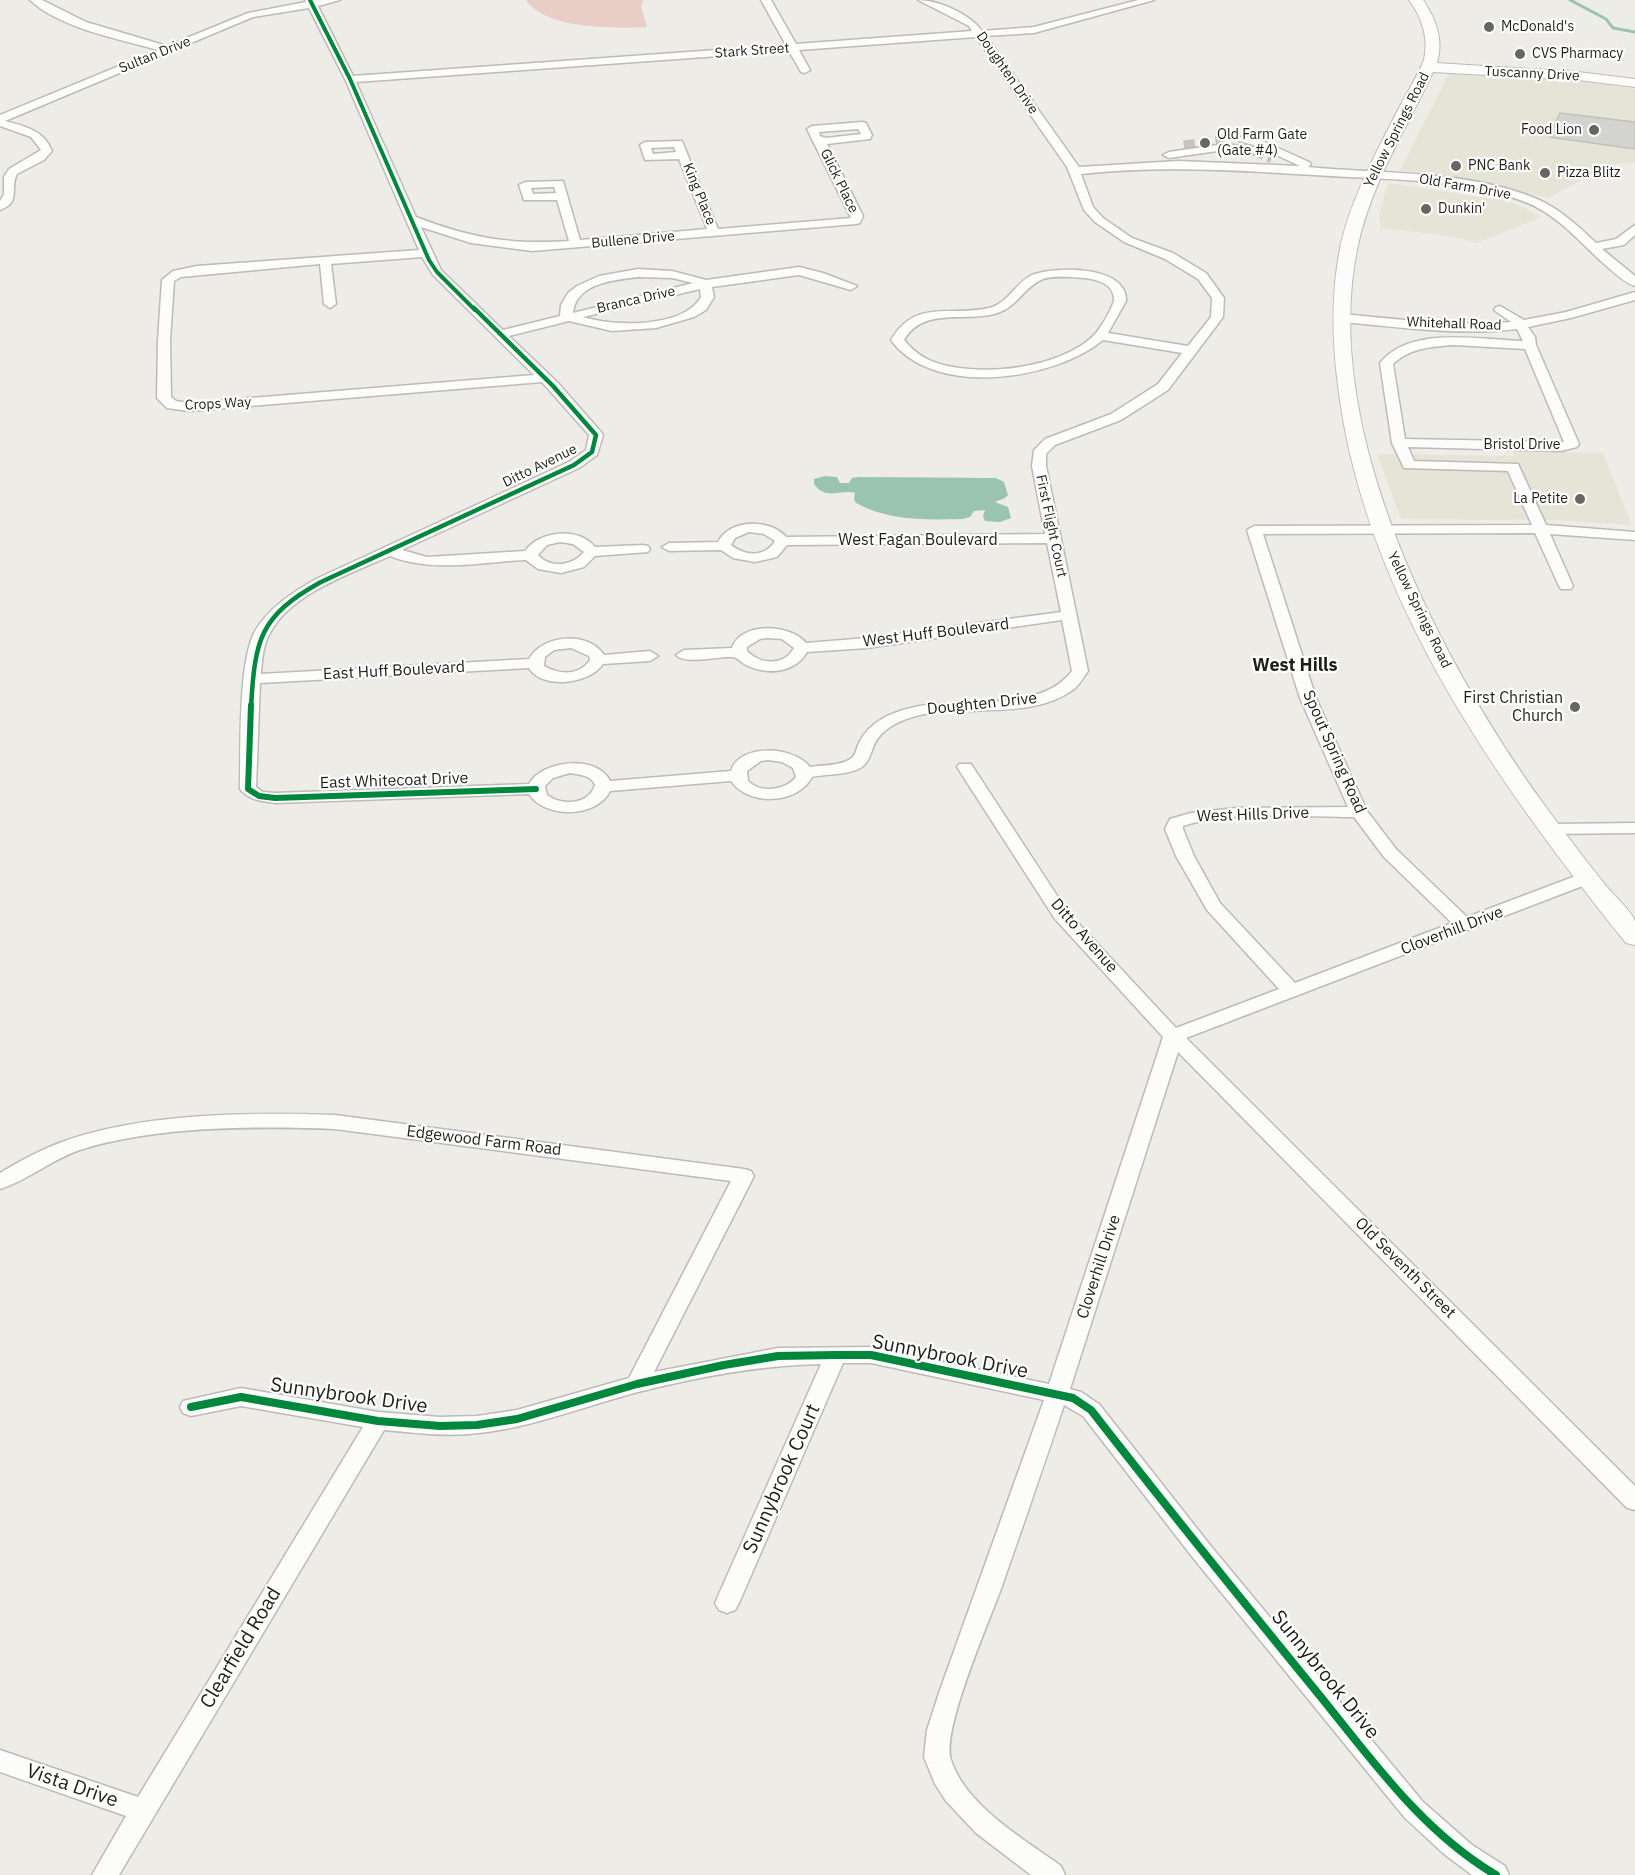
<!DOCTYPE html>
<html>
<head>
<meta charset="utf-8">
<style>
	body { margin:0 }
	canvas { display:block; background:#edece7 }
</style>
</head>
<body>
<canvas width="1635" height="1875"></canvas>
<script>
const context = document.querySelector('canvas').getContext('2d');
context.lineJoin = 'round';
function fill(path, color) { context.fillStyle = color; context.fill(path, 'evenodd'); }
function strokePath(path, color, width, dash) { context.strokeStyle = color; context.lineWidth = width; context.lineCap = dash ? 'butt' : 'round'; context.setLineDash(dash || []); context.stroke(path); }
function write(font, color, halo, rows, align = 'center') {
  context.font = font + ' "IBM Plex Sans",sans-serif'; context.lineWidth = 4.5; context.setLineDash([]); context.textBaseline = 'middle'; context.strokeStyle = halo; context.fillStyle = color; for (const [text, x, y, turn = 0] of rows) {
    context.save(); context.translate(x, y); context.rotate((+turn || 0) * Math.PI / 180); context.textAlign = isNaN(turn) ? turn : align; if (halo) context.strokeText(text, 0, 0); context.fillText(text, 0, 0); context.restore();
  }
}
const built = new Path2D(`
	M1451 74 1579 81 1635 89V163L1613 164 1548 198 1483 183 1400 170 1448 75Z
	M1388 183 1501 200 1516 204 1542 217 1477 243 1449 236 1381 228 1379 215Z
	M1512 451 1603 453 1632 525 1555 520 1401 519 1377 454 1514 456Z`);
const green = new Path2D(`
	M526 0H643L641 7 647 27C615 28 546 30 526 0Z`);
const water = new Path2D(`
	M825 476 837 477 840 483H849L852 478 859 477 996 478 1004 482 1008 495 1005 498 995 502 1008 507 1011 518 1000 522 985 521 983 516 985 510 974 511 970 517 963 519C926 520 889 521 856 503L854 499 855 493C840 489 826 501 814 484V479Z`);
const stream = new Path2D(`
	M1570 0 1606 19 1613 28 1635 32`);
const building = new Path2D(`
	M1560 113 1635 122V149L1549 137Z`);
const streetTunnel = new Path2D(`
	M1184 146 1224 140
	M1254 150 1272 158`);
const street = new Path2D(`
	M30 0H42L86 22 167 46 248 13 306 2 305 0H340L318 6 353 76 786 45 761 0H771L796 44 972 31 969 26 918 0C938 0 970 14 982 31L1034 27 1138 0H1154L1034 33 986 36 1079 167 1178 161 1300 166 1257 146 1239 141 1238 139 1243 136 1265 142 1309 162 1311 164 1308 167C1381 174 1468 170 1537 199 1560 209 1578 226 1596 243L1616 239 1635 225V235L1624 245 1602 249 1635 276V286C1623 282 1611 270 1602 262 1579 241 1558 216 1528 203 1472 181 1407 180 1349 177 1259 172 1171 164 1081 174L1093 207 1103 218 1132 238 1173 253 1206 273 1224 298 1223 317 1168 390 1121 420 1055 445 1046 454V466L1088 671C1084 677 1079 685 1074 689 1032 721 964 704 916 716 901 720 883 728 875 743 871 751 870 761 862 767 850 775 826 774 812 777 798 804 749 807 731 781L610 791C597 818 545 819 529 794L275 803C261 801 249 800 240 789 241 750 238 666 254 633 267 609 293 592 316 579L569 462 586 450 589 435 542 382 189 411 167 408 157 398 158 340 162 280 173 271 197 266 419 250 345 79 309 8 253 17 5 121C24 126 44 130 52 151L44 160 17 174C9 189 22 202 0 210V201L4 194V177L9 169 41 150 31 137 0 126V115L158 50C120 39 59 28 30 0ZM976 37 1067 167 1084 210 1095 222 1124 242 1165 259 1198 279 1212 298 1211 317 1188 346 1108 333 1126 301C1128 265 1054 266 1032 275 1015 283 1009 303 989 308 950 317 916 298 891 340 933 398 1053 381 1103 340L1182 353 1158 384 1111 414 1045 439 1034 450 1032 466 1045 534 786 537C770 518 729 519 718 542L669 543 662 547 669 551 721 550 733 558 755 562 777 557 787 545 1047 543 1061 612 867 638 806 643C791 624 741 621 732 648L684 650 676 655C685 665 718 656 732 657 738 657 742 664 748 666 768 675 795 673 807 652L867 648 1062 620 1072 671C1040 714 962 696 915 707 892 712 870 721 859 743 856 749 856 756 850 759 841 766 821 765 810 767 794 746 739 743 731 771L610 781C597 754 542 760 529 784L275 793 263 792 256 787 260 683 529 668C542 690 590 684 603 664L650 661 658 656 650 651 604 655C588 630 542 635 529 659L261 674C262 660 263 645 270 633 290 594 352 573 390 556 432 573 482 562 526 560L538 569 561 573 584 567 595 556 648 552 650 549 648 546 643 545 595 547C579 527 540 530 525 551L427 557 402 550 579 468 597 455 603 435 601 432 558 383 509 336 569 321 612 331 656 328 694 317 706 310 714 297 712 287 799 275 851 290 857 286 823 273 799 267 706 280 672 271 638 269 599 276 577 286 568 293 561 305 560 316 503 330 441 270 421 227 471 243 532 251 856 224 860 223 863 216 827 144 870 139 872 135 866 123 862 122 812 126 807 129 851 218 718 229 682 141 645 142 640 145 645 160 679 159 707 229 580 240 563 181 525 182 519 185 524 200H557L569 241C511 245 470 238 416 217L356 82 789 51 801 72 805 73 810 70 799 50ZM858 129 861 134 826 138 820 136 819 132ZM674 147 676 152 653 154 651 148ZM554 187 556 193 533 194 531 188ZM422 257 433 275 534 375 189 403 176 401 171 397 170 340 174 281 181 277 320 264 324 304 330 308 336 304 331 264ZM638 277 672 278 693 283 573 313C576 283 614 280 638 277ZM1071 277C1087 278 1115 279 1114 301 1110 312 1103 324 1096 333 1063 370 972 379 929 360 918 355 911 348 904 340 923 307 963 322 994 314 1018 308 1023 287 1043 279 1052 276 1062 277 1071 277ZM700 289 701 297C684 328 614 327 583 317ZM749 532 764 534 775 541C765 558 745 556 731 545L735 538ZM560 542 573 544 584 552C572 566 551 569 538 555L547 545ZM767 638 782 639 794 648C784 666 761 665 747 651V647L760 639ZM571 648 589 656 590 660C579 676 560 675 544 666L545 657 554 650ZM768 760 782 762 793 768 796 777C785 791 760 793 748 781L747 771 761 761ZM570 773C580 775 591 775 595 785 589 805 562 806 547 795L545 786 553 778Z
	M1224 144 1254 147 1259 150 1254 153 1224 150 1169 158 1163 155 1169 152Z
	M1635 292V300L1571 318 1528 327 1535 337 1536 345 1579 444 1577 447 1561 451 1408 447 1414 461 1518 464 1546 525 1635 532V540L1550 534 1573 586 1571 589H1561L1559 586 1535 533 1263 534 1316 698 1367 811 1396 849 1467 917 1581 874H1593L1596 878 1593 882 1186 1038 1635 1486V1510L1627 1508 1178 1052 1070 1389 1081 1392 1099 1404 1210 1545 1423 1802 1472 1845 1505 1866 1509 1875H1472L1444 1854 1405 1818 1194 1559 1083 1416 1064 1405C1044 1465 1023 1526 1002 1586 990 1620 941 1730 951 1760 966 1806 1024 1839 1061 1866L1065 1875H1031L976 1833 946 1801 935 1784 924 1757 927 1730 940 1690 1044 1400 871 1363H843L739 1603 735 1610 727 1613 719 1610 715 1603 821 1364C759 1365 698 1377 638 1392 585 1406 534 1427 479 1433 448 1437 416 1433 384 1430L119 1875H92L126 1816 0 1772V1750L138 1797 363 1427 241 1406 191 1416 183 1413 180 1407 183 1401 241 1388 378 1412 440 1417 477 1416 517 1410 629 1378 731 1181 335 1129C257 1126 158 1126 83 1149 53 1158 27 1181 0 1189V1173C20 1161 40 1150 62 1142 142 1113 250 1112 335 1115L744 1169 751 1171 754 1176 654 1372 778 1348 871 1347 1049 1384 1163 1037 1055 919 957 767 959 764H971L1067 911 1176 1028 1279 989 1207 910 1176 856 1165 829 1170 819 1191 813 1236 808 1348 807 1300 698 1247 530 1254 526 1532 525 1508 471 1404 468 1392 443 1380 363C1410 325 1481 340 1523 341L1517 329C1459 336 1400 327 1342 322L1336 318 1342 314C1398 319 1455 327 1511 322L1494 310 1496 307 1500 306 1524 320 1566 312ZM1453 345 1525 349 1564 442 1405 439 1393 364C1410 348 1430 347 1453 345ZM1354 817 1384 857 1452 923 1295 983 1220 903 1194 856 1183 829V826C1231 810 1303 817 1354 817Z
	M1635 823V833L1551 834 1545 833 1542 829 1545 825 1551 824Z`);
const secondary = new Path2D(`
	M1409 0H1423C1436 19 1444 40 1437 63L1578 72 1635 79V87L1578 80 1433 72C1406 129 1372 182 1358 245 1318 429 1440 661 1545 806 1565 833 1586 861 1607 887 1614 895 1632 912 1635 921 1635 927 1635 938 1635 945L1626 943C1496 781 1364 597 1338 386 1332 339 1331 295 1340 248 1351 198 1376 153 1399 108 1407 92 1417 77 1424 60 1429 38 1422 18 1409 0Z`);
const cyclewayFar3 = new Path2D(`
	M310 0 350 79 429 260 437 272 475 310`);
const cyclewayFar2 = new Path2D(`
	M251 707C255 640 259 616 321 582L574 465 592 452 596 435 553 386 474 308`);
const cyclewayFar1 = new Path2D(`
	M251 705 248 789 259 796 275 798 536 789`);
const cycleway = new Path2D(`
	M191 1407 241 1397 378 1421 440 1426 477 1425 517 1419 637 1384 724 1365 778 1356 836 1355H871L1073 1398 1091 1410C1165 1505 1240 1598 1316 1691 1370 1757 1421 1831 1496 1875`);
const markers = [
	[1489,27,6,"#666662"],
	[1520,54,6,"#666662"],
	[1594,130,6,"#666662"],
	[1205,143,6,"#666662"],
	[1456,166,6,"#666662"],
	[1545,173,6,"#666662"],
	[1426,209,6,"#666662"],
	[1580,499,6,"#666662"],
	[1575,707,6,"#666662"]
];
const farPoinames = [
	["McDonald's",1501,27],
	["CVS Pharmacy",1532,54],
	["Food Lion",1582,130,"right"],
	["Old Farm Gate",1217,135],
	["(Gate #4)",1217,151],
	["PNC Bank",1468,166],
	["Pizza Blitz",1557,173],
	["Dunkin'",1438,209],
	["La Petite",1568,499,"right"]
];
const farStreetnames = [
	["Stark Street",752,51,-4],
	["Sultan Drive",155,55,-22],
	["Doughten Drive",1007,73,55],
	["Tuscanny Drive",1532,74,3],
	["Yellow Springs Road",1397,130,-63],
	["Glick Place",839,181,64],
	["Old Farm Drive",1465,187,10],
	["King Place",699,194,68],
	["Bullene Drive",633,240,-5],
	["Branca Drive",636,300,-13],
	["Whitehall Road",1454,324,2],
	["Crops Way",218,404,-3],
	["Bristol Drive",1522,445],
	["Ditto Avenue",540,466,-26],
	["First Flight Court",1051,526,78],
	["Yellow Springs Road",1419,610,64]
];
const streetNames = [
	["West Fagan Boulevard",918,540],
	["West Huff Boulevard",936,633,-7],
	["East Huff Boulevard",394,671,-3],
	["Doughten Drive",982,704,-6],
	["Spout Spring Road",1334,752,66],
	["East Whitecoat Drive",394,781,-2],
	["West Hills Drive",1253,815,-2],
	["Cloverhill Drive",1452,931,-21],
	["Ditto Avenue",1084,936,49],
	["Edgewood Farm Road",484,1141,7],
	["Cloverhill Drive",1099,1267,-72],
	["Old Seventh Street",1405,1268,45]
];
const poiNames = [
	["First Christian",1563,698],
	["Church",1563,716]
];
const neighbourhoodNames = [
	["West Hills",1295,666]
];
const nearStreetnames = [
	["Sunnybrook Drive",950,1357,11],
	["Sunnybrook Drive",349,1396,8],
	["Sunnybrook Court",782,1479,-66],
	["Clearfield Road",241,1648,-59],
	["Sunnybrook Drive",1325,1675,51],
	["Vista Drive",72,1786,19]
];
fill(built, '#e6e4d7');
fill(green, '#e8cec7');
fill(water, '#9ac4b0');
strokePath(stream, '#9ac4b0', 3);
fill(building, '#d3d3cf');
strokePath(building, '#c1c2be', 1.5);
strokePath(streetTunnel, '#c4c3be', 11, [11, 5]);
strokePath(street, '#bcbbb7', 3);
strokePath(secondary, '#bcbbb7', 2);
fill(street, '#fcfcfb');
fill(secondary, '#fcfcfb');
strokePath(cyclewayFar3, '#00873e', 4);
strokePath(cyclewayFar2, '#00873e', 4.5);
strokePath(cyclewayFar1, '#00873e', 6);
strokePath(cycleway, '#00873e', 8);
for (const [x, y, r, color] of markers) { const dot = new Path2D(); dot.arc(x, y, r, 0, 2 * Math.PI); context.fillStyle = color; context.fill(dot); strokePath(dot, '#fff', 2); }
write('14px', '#1e1e1a', '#fff', farPoinames, 'left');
write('14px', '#1e1e1a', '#fff', farStreetnames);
write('16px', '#1e1e1a', '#fff', streetNames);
write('16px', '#1e1e1a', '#fff', poiNames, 'right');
write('bold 18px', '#1e1e1a', '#fff', neighbourhoodNames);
write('20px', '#1e1e1a', '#fff', nearStreetnames);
</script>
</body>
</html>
